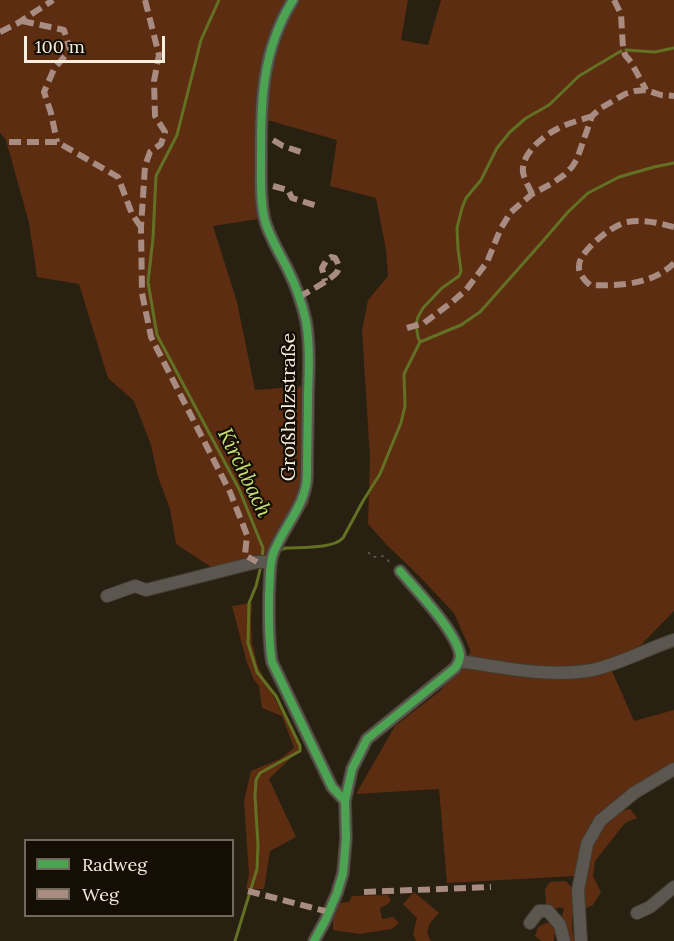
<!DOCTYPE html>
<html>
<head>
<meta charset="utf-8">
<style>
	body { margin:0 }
	#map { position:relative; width:674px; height:941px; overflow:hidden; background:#282011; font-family:Lora,serif }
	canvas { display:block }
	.legend { position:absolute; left:24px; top:839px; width:210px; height:78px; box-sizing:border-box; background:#140e04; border:2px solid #6f685b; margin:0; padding:8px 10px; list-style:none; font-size:18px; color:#f7eede }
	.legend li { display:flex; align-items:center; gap:12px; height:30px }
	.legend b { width:30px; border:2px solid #6f685b }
	.scale { position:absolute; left:24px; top:36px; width:141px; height:27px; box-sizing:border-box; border:3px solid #f7eede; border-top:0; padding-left:8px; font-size:18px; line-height:21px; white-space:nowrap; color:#f7eede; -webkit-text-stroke:4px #140e04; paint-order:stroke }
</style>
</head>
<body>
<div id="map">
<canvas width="674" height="941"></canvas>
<ul class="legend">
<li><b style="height:8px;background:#4ca352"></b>Radweg</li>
<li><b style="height:8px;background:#a88b81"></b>Weg</li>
</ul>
<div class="scale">100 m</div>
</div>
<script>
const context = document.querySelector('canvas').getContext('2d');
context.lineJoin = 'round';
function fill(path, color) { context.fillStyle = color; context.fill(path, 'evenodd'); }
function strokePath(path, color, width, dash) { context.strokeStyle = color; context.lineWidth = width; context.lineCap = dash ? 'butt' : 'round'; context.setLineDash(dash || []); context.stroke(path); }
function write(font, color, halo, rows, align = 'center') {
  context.font = font + ' Lora,serif'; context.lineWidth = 4.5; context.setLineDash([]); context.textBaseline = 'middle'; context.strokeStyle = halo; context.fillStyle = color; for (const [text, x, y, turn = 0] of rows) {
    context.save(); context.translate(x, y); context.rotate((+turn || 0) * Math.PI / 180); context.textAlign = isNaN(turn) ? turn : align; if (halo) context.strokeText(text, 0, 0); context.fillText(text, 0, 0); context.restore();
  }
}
const green = new Path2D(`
	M0 0H408L401 40 428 45 441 0H674V611L641 645 609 664 634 721 674 710V762L619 798 597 815 585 840 575 876 447 883 439 789 356 794 395 726 440 691 471 652 454 613 419 576 386 544 368 524 370 458 362 331 368 300 388 276 386 250 376 198 330 186 337 140 271 121H263L258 219 213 226 237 302 255 390 305 386 309 504 265 557 214 569 176 544 170 509 158 477 151 445 134 401 108 378 79 284 37 277 29 223 6 140 0 133Z
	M252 603 251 621 252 643 258 667 301 748 269 779 296 837 270 851 264 889H246L249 874 244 801 251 771 280 759 294 748 282 716 262 708 259 686 254 680 247 663 232 606Z
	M630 809 637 818 625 823 595 861 593 876 601 892 593 905 572 914V930L575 941H568L566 934 554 935V941H541L535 936 538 927 546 923H554L562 916 564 909 560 907 551 911 546 904 545 889 550 882 566 881 574 890C582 871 599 824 616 813 620 811 626 810 630 809Z
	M414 892 439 913 430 923 427 933 431 941H416L413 934 417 918 403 904Z
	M388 895 391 900 388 904 380 908 382 919 393 917 399 923 392 929 359 934 333 930V919L340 903 349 902 352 896Z`);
const stream = new Path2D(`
	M219 0 201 40 177 135 156 176 153 238 148 282 157 335 239 489 263 548 262 559
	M626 50 655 52 674 48
	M420 342 418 337 416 324 418 317 423 308 442 288 459 276 461 271 458 249 457 228 462 208 466 198 481 180 497 148 510 132 526 118 549 105 579 76 621 51
	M280 550 286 548C301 547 333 549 343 538L363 501 380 474 391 447 401 423 405 406 404 374 420 342 461 325 480 312 543 241 568 212 588 193 619 177 654 167 674 163
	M235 941 257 869 258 845 255 796 256 780 260 773 300 751V746L276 696 257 672 248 643 249 603 256 586 261 566`);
const path = new Path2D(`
	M368 552 373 557 383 556 392 564`);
const minor = new Path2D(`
	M293 0C261 51 261 103 261 162 261 181 260 202 265 221 270 238 280 254 288 270 296 286 302 303 306 321 310 345 309 370 308 394 308 421 307 448 307 475 307 504 283 527 273 554 269 566 270 581 269 594 269 617 268 639 272 662L332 787 345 801
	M107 596 135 586 146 590 257 562H271
	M459 661C502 667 549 678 592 670 620 664 647 649 674 640
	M637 913 650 907 674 887
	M530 923 539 911H548L560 925 564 941
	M314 941 325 921 337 893 343 873 346 839 345 801 352 769 367 739 455 668C458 664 460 660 460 655 456 631 416 590 400 571
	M581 941 578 890 587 844 600 821 634 793 674 769`);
const quiet = new Path2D(`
	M145 0 159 55 154 81 155 116 165 132 161 144 150 152 145 166 141 227 142 293 151 337 230 492 247 535 245 555 257 562
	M614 0 621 14 623 48 625 55 631 62 646 90
	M22 21 64 30 70 50 54 69 44 92 51 113 57 142
	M0 32 18 23 53 0
	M273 140 283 146 304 153
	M9 142H57L118 177 132 214 141 227
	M273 186 288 190 292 198 317 206
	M532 194C529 187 524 179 523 172 521 154 543 136 557 129 568 123 581 120 592 116
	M674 227C659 223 643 219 627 222 614 224 580 250 579 265 578 273 584 280 590 285 619 286 652 285 674 263
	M299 297C308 292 332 279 337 272 340 267 338 263 335 258L331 257 326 261 322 268 325 281
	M407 328 424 323 452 302 466 290 487 262 501 228 511 212 532 194 551 184 564 175 572 167 577 159 592 116 601 108 625 94 635 91 646 90 661 95 674 96
	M248 891 329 912
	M364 892 491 887`);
const cycleway = new Path2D(`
	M293 0C261 51 261 103 261 162 261 181 260 202 265 221 270 238 280 254 288 270 296 286 302 303 306 321 310 345 309 370 308 394 308 421 307 448 307 475 307 504 283 527 273 554 269 566 270 581 269 594 269 617 268 639 272 662L332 787 345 801
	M314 941 325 921 337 893 343 873 346 839 345 801 352 769 367 739 455 668C458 664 460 660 460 655 456 631 416 590 400 571`);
const streetNames = [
	["Großholzstraße",289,407,-90]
];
const waterNames = [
	["Kirchbach",244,473,64]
];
fill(green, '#5d2d11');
strokePath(stream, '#627123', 3);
strokePath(minor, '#433c2f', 14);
strokePath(path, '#5f5c55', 1.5, [3, 4.5]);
strokePath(minor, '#5b5750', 12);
strokePath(quiet, '#a88b81', 6, [12, 6]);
strokePath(cycleway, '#4ca352', 8);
write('20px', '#f7eede', '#140e04', streetNames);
write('italic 21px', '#c9e273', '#140e04', waterNames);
</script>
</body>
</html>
